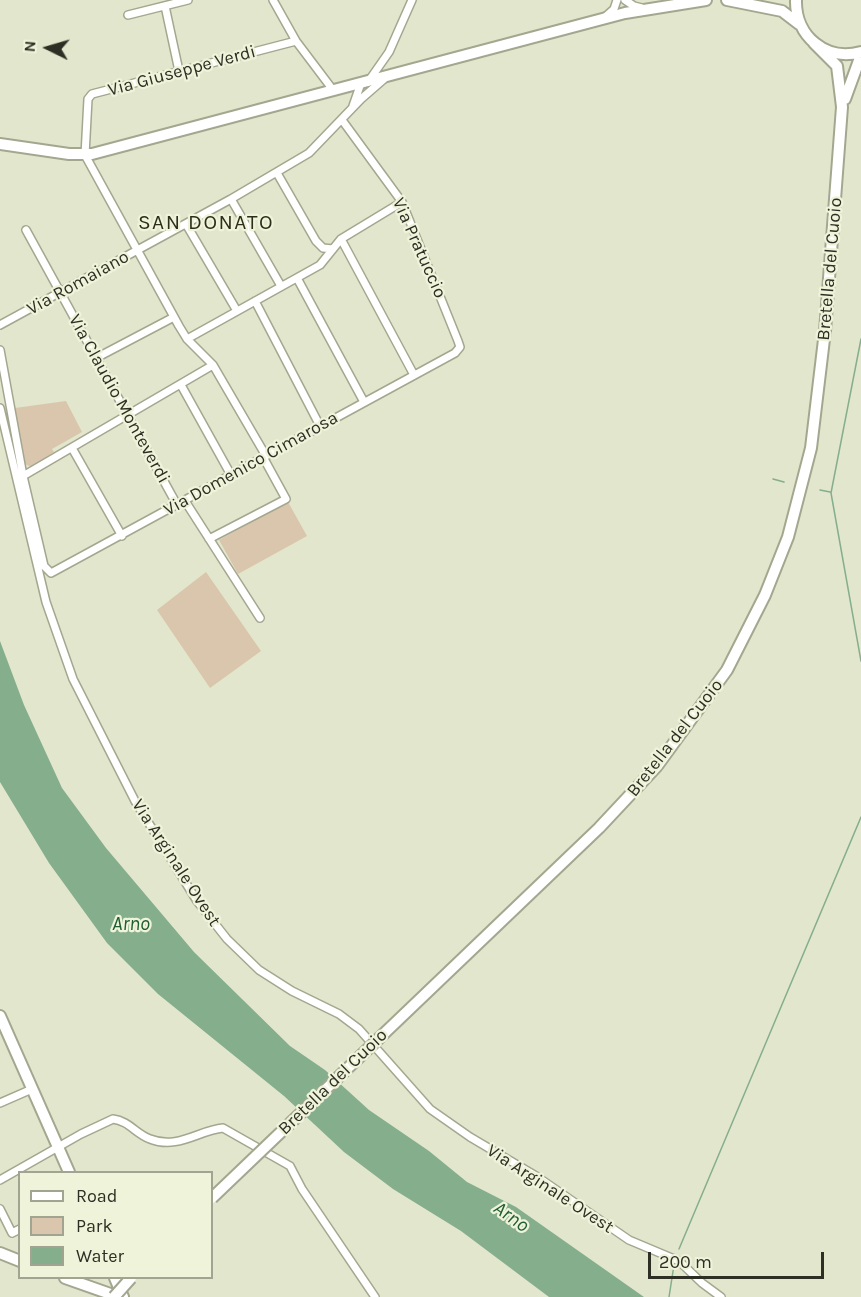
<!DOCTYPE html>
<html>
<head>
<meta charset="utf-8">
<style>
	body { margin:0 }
	#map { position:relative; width:861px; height:1297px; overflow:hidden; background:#e2e6cc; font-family:Karla,sans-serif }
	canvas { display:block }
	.legend { position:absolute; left:18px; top:1171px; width:195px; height:108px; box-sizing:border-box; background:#eff3d9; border:2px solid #a1a491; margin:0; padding:8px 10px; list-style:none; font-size:18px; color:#2d2e24 }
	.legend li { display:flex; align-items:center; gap:12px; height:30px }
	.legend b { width:30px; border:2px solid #a1a491 }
	.north { position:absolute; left:18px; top:18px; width:60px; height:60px; -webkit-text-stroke:4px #eff3d9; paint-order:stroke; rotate:275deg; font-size:16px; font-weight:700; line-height:24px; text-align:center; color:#2d2e24 }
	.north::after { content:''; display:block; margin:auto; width:21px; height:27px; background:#2d2e24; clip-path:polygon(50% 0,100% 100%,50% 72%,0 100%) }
	.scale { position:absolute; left:648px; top:1252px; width:176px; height:27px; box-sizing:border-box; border:3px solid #2d2e24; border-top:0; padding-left:8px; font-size:18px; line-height:21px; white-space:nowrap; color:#2d2e24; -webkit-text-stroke:4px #eff3d9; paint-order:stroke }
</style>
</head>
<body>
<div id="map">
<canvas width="861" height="1297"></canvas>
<ul class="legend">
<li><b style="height:8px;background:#fff"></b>Road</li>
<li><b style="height:16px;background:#d9c6ac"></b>Park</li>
<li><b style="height:16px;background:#85ae8d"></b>Water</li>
</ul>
<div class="north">N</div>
<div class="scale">200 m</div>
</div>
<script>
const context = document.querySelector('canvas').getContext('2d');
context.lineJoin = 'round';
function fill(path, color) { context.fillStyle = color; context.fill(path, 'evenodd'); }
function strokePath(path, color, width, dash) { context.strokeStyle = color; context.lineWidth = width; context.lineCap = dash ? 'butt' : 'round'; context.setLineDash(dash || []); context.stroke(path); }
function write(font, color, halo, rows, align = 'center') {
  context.font = font + ' Karla,sans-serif'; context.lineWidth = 4.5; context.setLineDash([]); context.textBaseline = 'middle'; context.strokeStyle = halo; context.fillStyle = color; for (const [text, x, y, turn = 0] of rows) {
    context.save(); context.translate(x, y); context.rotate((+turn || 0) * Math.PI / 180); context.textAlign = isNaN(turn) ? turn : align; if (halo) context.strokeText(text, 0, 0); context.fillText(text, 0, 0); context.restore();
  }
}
const green = new Path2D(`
	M66 401 82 432 52 449 54 452 31 467 25 464 15 408Z
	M288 502 307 536 238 574 219 540Z
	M206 572 261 651 210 688 157 610Z`);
const water = new Path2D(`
	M0 641 24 705 62 788 106 848 194 952 290 1046 325 1070 369 1110 429 1151 467 1182 516 1207 644 1297H549L461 1231 393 1189 344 1152 284 1096 158 994 107 943 49 863 0 782Z`);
const stream = new Path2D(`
	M861 339 831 493 861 661
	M773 479 784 482
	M820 490 830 492
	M679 1249 861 817
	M669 1297 674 1265`);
const street = new Path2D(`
	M273 0 296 41 333 90
	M625 0 634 6 642 8
	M165 6 179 71
	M128 15 188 0
	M605 17 614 9 617 0
	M368 82 389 52 412 0
	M353 106 361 83
	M277 173 316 241 323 248 333 249
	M231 199 281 286
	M186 224 237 311
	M26 230 177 505
	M341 239 414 375
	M297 278 364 402
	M255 301 320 426
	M0 325 231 199 309 153 361 99 384 79
	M187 339 320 265 341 239 402 202
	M0 350 23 476 44 566 51 573 455 353 460 347 458 341 402 202 342 120
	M98 357 174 317
	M181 385 231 475
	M0 408 46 602 73 679 135 801 197 901 227 939 259 970 292 991 339 1014 359 1029 430 1109 470 1137 536 1176 629 1240 679 1261 702 1283 721 1297
	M72 448 122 536
	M266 456 213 365 187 339 179 326 85 155 88 99 92 94 296 41
	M23 476 213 365
	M185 501 260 618
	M209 539 286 499 263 457
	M0 1103 32 1089
	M0 1180 81 1134 113 1119C129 1121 136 1134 150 1139 178 1150 199 1130 223 1128L290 1166 302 1189 375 1297
	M0 1209 12 1233 20 1229`);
const secondary = new Path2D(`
	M727 0 782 11 799 24
	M796 0C795 36 826 62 861 52
	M845 99 861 55
	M0 144 69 154H92L625 13 706 0
	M657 766 727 670 765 595 788 537 811 448 825 331 842 107 837 66 814 43
	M0 1016 69 1172
	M0 1253 20 1261
	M65 1278 119 1297
	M115 1278 123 1297`);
const secondaryBridge = new Path2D(`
	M212 1198 599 828 657 766
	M114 1297 131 1278`);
const streetNames = [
	["Via Giuseppe Verdi",182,71,-15],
	["Via Pratuccio",419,248,66],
	["Bretella del Cuoio",830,269,-85],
	["Via Romaiano",78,283,-29],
	["Via Claudio Monteverdi",119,399,61],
	["Via Domenico Cimarosa",251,464,-29],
	["Bretella del Cuoio",675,738,-52],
	["Via Arginale Ovest",176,863,57],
	["Bretella del Cuoio",333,1082,-44],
	["Via Arginale Ovest",550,1189,33]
];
const waterNames = [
	["Arno",131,924],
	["Arno",511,1217,35]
];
const quarterNames = [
	["SAN DONATO",206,223]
];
fill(green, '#d9c6ac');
fill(water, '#85ae8d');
strokePath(stream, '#85ae8d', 1.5);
strokePath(street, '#a4a78f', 10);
strokePath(secondary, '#a4a78f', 14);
strokePath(street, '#fff', 7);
strokePath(secondary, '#fff', 10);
strokePath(secondaryBridge, '#a4a78f', 14, []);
strokePath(secondaryBridge, '#fff', 10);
write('18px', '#2d2e24', '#eff3d9', streetNames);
write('italic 20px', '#1f5e33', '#eff3d9', waterNames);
context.letterSpacing = '1.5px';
write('21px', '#2c2e19', '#eff3d9', quarterNames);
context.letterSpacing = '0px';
</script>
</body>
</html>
